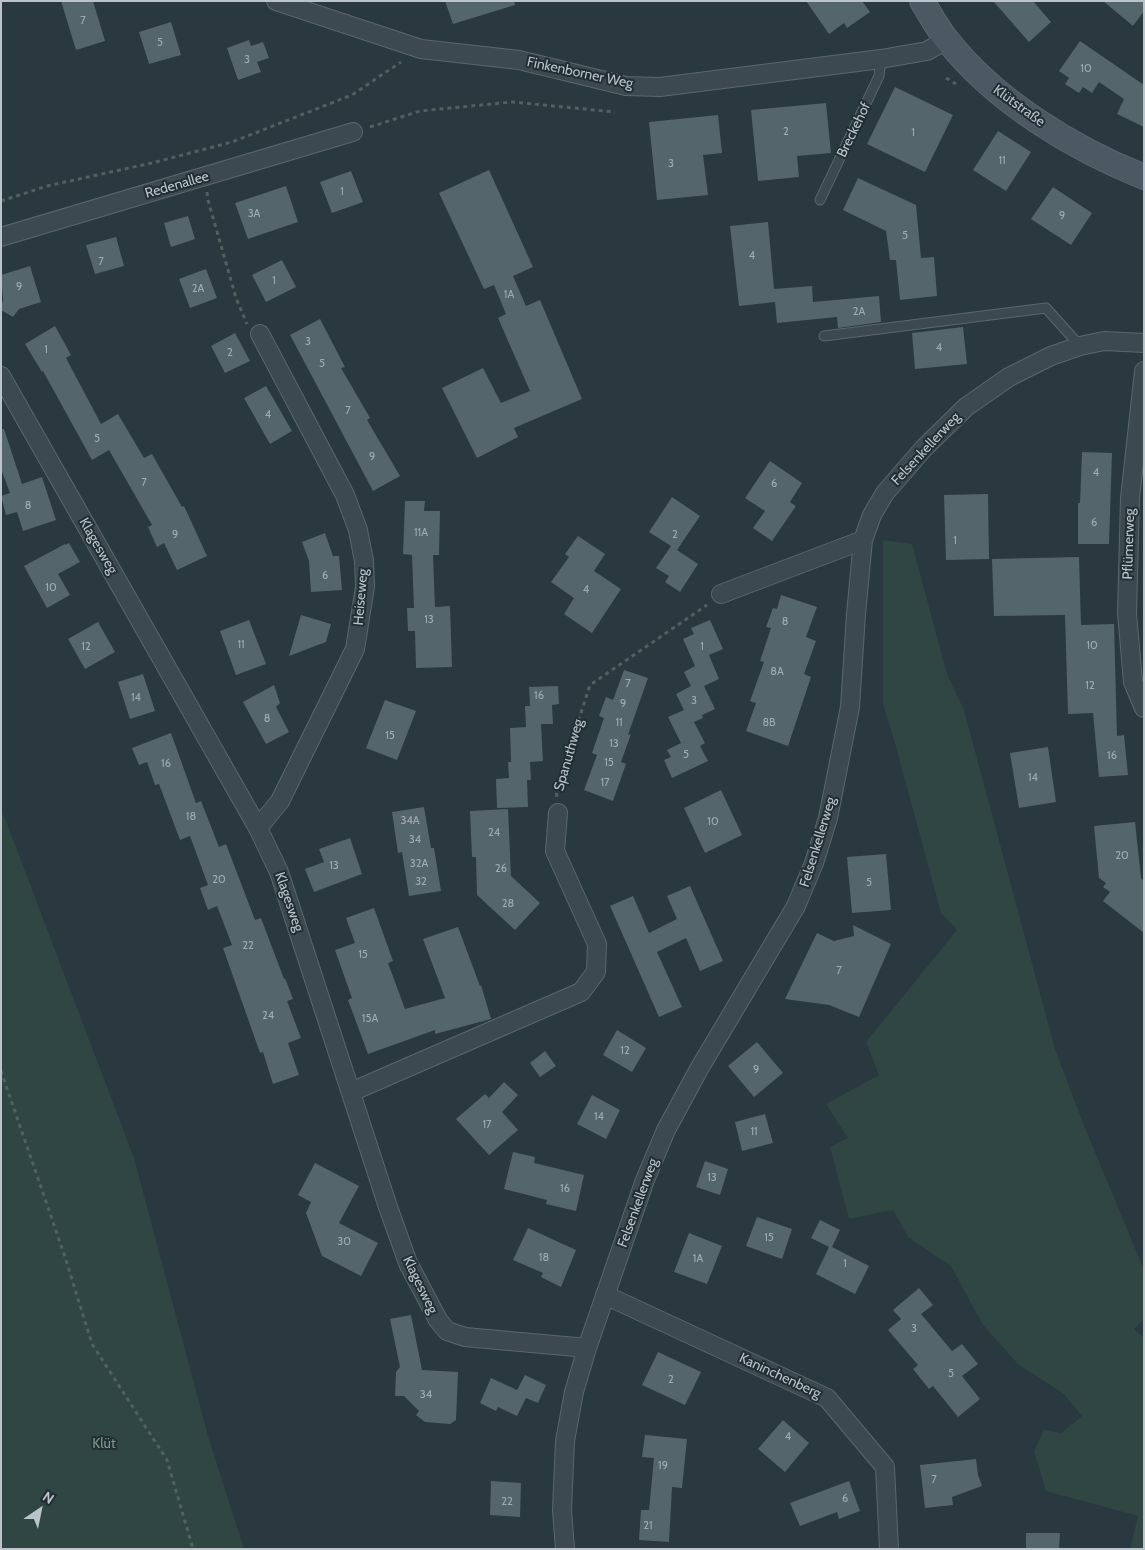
<!DOCTYPE html>
<html>
<head>
<meta charset="utf-8">
<style>
	body { margin:0 }
	#map { position:relative; width:1145px; height:1550px; overflow:hidden; background:#2a3840; font-family:Cabin,sans-serif }
	canvas { display:block }
	.frame { position:absolute; inset:0; border:2px solid #bac4ca; pointer-events:none }
	.north { position:absolute; left:15px; top:1485px; width:50px; height:50px; -webkit-text-stroke:4px #222e35; paint-order:stroke; rotate:34deg; font-size:14px; font-weight:700; line-height:20px; text-align:center; color:#bac4ca }
	.north::after { content:''; display:block; margin:auto; width:18px; height:22px; background:#bac4ca; clip-path:polygon(50% 0,100% 100%,50% 72%,0 100%) }
</style>
</head>
<body>
<div id="map">
<canvas width="1145" height="1550"></canvas>
<div class="frame"></div>
<div class="north">N</div>
</div>
<script>
const context = document.querySelector('canvas').getContext('2d');
context.lineJoin = 'round';
function fill(path, color) { context.fillStyle = color; context.fill(path, 'evenodd'); }
function strokePath(path, color, width, dash) { context.strokeStyle = color; context.lineWidth = width; context.lineCap = dash ? 'butt' : 'round'; context.setLineDash(dash || []); context.stroke(path); }
function write(font, color, halo, rows, align = 'center') {
  context.font = font + ' Cabin,sans-serif'; context.lineWidth = 4; context.setLineDash([]); context.textBaseline = 'middle'; context.strokeStyle = halo; context.fillStyle = color; for (const [text, x, y, turn = 0] of rows) {
    context.save(); context.translate(x, y); context.rotate((+turn || 0) * Math.PI / 180); context.textAlign = isNaN(turn) ? turn : align; if (halo) context.strokeText(text, 0, 0); context.fillText(text, 0, 0); context.restore();
  }
}
const green = new Path2D(`
	M883 540 912 544 947 674 964 710 1055 1049 1085 1128 1144 1270V1319L1134 1329 1144 1338V1549H1130L1138 1516 1046 1491 1034 1451 1044 1430 1061 1433 1082 1416 1064 1394 1018 1364 983 1325 951 1266 908 1237 893 1210 849 1219 830 1147 848 1138 826 1104 879 1075 866 1042 957 930 941 913 896 747 883 704Z
	M1 811 6 821 134 1158 208 1436 244 1549H1Z`);
const building = new Path2D(`
	M61 1H93L105 41 76 50Z
	M445 1H514L515 5 453 24Z
	M806 1H862L870 12 847 28 844 23 829 34Z
	M993 1H1033L1051 22 1029 42Z
	M1103 1H1144V11L1133 26Z
	M171 22 181 55 149 64 139 32Z
	M249 40 251 46 263 42 269 58 257 62 261 72 238 80 227 48Z
	M1080 41 1144 85V127L1117 114 1124 99 1099 82 1092 93 1083 87 1079 93 1065 84 1069 78 1059 71Z
	M895 87 953 115 925 172 867 144Z
	M826 103 831 153 797 156 799 177 758 181 751 110Z
	M718 115 722 153 703 155 708 195 657 200 649 122Z
	M998 131 1031 152 1006 191 973 170Z
	M489 170 533 267 513 276 526 306 540 300 582 399 514 428 518 437 477 458 442 388 483 368 501 403 530 391 498 318 506 314 494 285 484 289 439 193Z
	M351 171 363 202 332 213 320 182Z
	M858 178 916 205 921 258 934 257 937 296 900 300 896 260H890L886 231 843 210Z
	M286 186 298 222 248 239 235 203Z
	M1053 187 1092 213 1071 245 1031 219Z
	M188 216 195 239 171 247 164 223Z
	M768 222 774 289 812 286 813 302 879 296 881 322 838 328 837 317 777 323 775 302 739 306 730 226Z
	M116 237 124 266 95 274 86 245Z
	M282 260 296 287 266 302 252 275Z
	M30 266 41 302 19 309 13 317 1 310 3 299 1 275Z
	M206 269 217 298 190 308 179 279Z
	M320 319 345 367 341 368 370 418 367 420 400 476 373 491 290 335Z
	M55 326 71 355 66 358 101 424 118 414 144 458 152 454 182 507 184 506 207 556 177 570 164 543 157 547 148 527 152 525 109 450 92 460 43 371 42 372 25 344Z
	M963 327 967 364 915 369 912 333Z
	M235 333 250 361 225 373 211 346Z
	M266 386 292 431 270 444 244 398Z
	M1 429H4L22 484 42 477 56 520 23 531 17 512 6 515 1 496 10 493 1 469Z
	M1082 452 1112 453 1109 544H1078V503H1080Z
	M770 461 802 483 790 502 796 506 772 541 753 528 765 511 745 498Z
	M988 494 989 559 946 560 944 495Z
	M672 497 700 516 677 550 698 564 680 592 665 582 669 576 656 568 671 546 649 532Z
	M405 501H425L424 511H440L439 555H433L435 607 450 606 452 667 416 668 415 631H408L407 608H414L412 555 403 554Z
	M325 533 333 556H339L342 590 311 592 309 561 302 542Z
	M578 536 605 554 594 571 621 589 592 633 564 614 574 598 551 582 569 557 565 554Z
	M69 543 80 562 58 574 70 595 47 608 24 566 65 544V545Z
	M1079 557 1081 625 1114 624 1117 736 1124 735 1128 775 1099 777 1093 713 1068 714 1065 615 994 616 992 559Z
	M781 595 817 607 806 637 816 641 804 674 811 677 788 746 746 731 756 703 750 701 764 662 760 661 771 628 766 627 773 608 777 609Z
	M301 615 331 624 326 642 289 656Z
	M249 620 266 664 236 675 220 631Z
	M710 620 723 649 709 655 719 679 704 686 715 709 702 715 703 718 694 722 705 743 700 746 708 761 672 778 664 760 671 757 667 750 681 743 668 717 684 710 676 694 691 686 684 672 695 666 683 639 694 634 691 628Z
	M98 622 115 652 85 669 68 639Z
	M624 670 648 678 628 735 631 734 621 762 626 764 613 801 584 790 597 755 592 753 604 718 599 716 606 697 613 700Z
	M143 674 155 711 130 719 118 682Z
	M274 685 280 703 276 707 289 732 266 744 243 702Z
	M558 686 559 704 552 705 553 724H541L543 761 530 762 531 780H527L528 807 497 808 496 779 509 778 508 762H511L510 728 526 727 525 706H530L529 687Z
	M385 700 416 711 397 760 366 748Z
	M171 733 196 803 201 801 219 847 226 844 255 920 261 918 284 979 285 978 293 999 287 1001 301 1038 288 1043 299 1075 273 1084 263 1052 260 1053 223 948 232 945 217 906 208 910 200 888 208 885 190 836 180 840 159 784 155 785 147 762 139 765 132 748Z
	M1048 747 1056 802 1019 808 1010 753Z
	M721 790 742 835 705 853 684 808Z
	M424 807 431 848H434L441 891 409 896 402 852 398 853 392 812Z
	M508 809 511 876 540 903 515 930 477 895 476 857H472L470 811Z
	M1135 822 1141 878 1144 881V933L1103 901 1110 892 1103 887 1106 883 1099 878 1094 826Z
	M350 838 362 874 314 892 305 869 324 862 319 849Z
	M886 854 891 910 852 913 847 857Z
	M690 886 723 961 700 971 686 938 657 952 682 1007 659 1017 610 906 633 896 649 933 677 919 667 896Z
	M374 908 393 961 388 963 405 1009 445 998 423 939 458 927 480 986 481 985 491 1019 435 1034V1030L368 1054 348 1000 352 998 335 950 355 943 346 918Z
	M853 925 891 944 859 1017 829 1005 785 999 817 933 834 941 854 936Z
	M617 1030 646 1048 632 1072 603 1055Z
	M757 1042 783 1073 754 1097 728 1066Z
	M545 1051 556 1066 540 1077 530 1063Z
	M504 1082 518 1095 502 1112 518 1130 489 1155 456 1119 485 1094 489 1098Z
	M592 1095 620 1110 606 1139 577 1124Z
	M765 1114 773 1143 742 1151 735 1122Z
	M513 1152 535 1157 534 1163 584 1175 576 1211 546 1204 547 1200 504 1189Z
	M705 1161 728 1169 720 1195 696 1187Z
	M315 1163 359 1186 339 1223 378 1243 361 1276 322 1256 306 1213 311 1202 298 1195Z
	M757 1217 792 1229 782 1259 746 1246Z
	M820 1220 840 1230 832 1247 869 1266 855 1294 816 1274 829 1247 811 1238Z
	M528 1228 576 1250 561 1287 541 1277 543 1273 513 1260Z
	M689 1233 722 1246 707 1284 674 1272Z
	M919 1288 933 1305 921 1314 952 1351 962 1344 978 1364 962 1376 980 1399 958 1417 933 1386 929 1389 913 1369 918 1365 888 1330 901 1319 893 1310Z
	M411 1315 422 1370 458 1372 456 1420 450 1424 425 1422 416 1415 419 1411 404 1396H395L396 1372 400 1367 390 1319Z
	M658 1352 701 1372 685 1405 642 1385Z
	M525 1375 546 1385 538 1403 526 1398 517 1416 498 1407 496 1411 480 1403 491 1378 517 1390Z
	M783 1420 809 1443 785 1472 758 1449Z
	M645 1435 687 1439 682 1488 672 1487 669 1542 639 1540 641 1510H649L654 1458 642 1457Z
	M976 1459 978 1475 982 1486 952 1497 953 1505 925 1508 920 1465Z
	M491 1481 521 1483 520 1517 490 1515Z
	M849 1481 860 1511 839 1519 837 1512 800 1526 790 1503Z
	M1026 1533H1060L1059 1549H1026Z`);
const path = new Path2D(`
	M946 78 956 84
	M370 127 420 111 512 102 615 112
	M207 192 208 200 236 298 247 324
	M1 201 47 186 152 163 232 142 352 95 401 62
	M557 797 556 790 590 685 707 605
	M1 1071 65 1257 92 1344 167 1460 193 1549`);
const service = new Path2D(`
	M820 200 879 76 881 59
	M824 336 1046 308 1080 346`);
const minor = new Path2D(`
	M276 1 421 49 519 60 626 86 660 87 881 59 927 51 946 40
	M1 237 353 132
	M1144 371 1130 498 1127 613 1133 682 1144 708
	M1 376 258 828 279 872 388 1207 408 1263 438 1320 447 1331 465 1337 587 1348
	M721 594 863 540
	M258 828 280 801 355 649 365 587 364 561 358 530 345 495 260 334
	M351 1092 581 992 596 972 597 944 555 851 558 813
	M605 1295 827 1398 885 1467 889 1549
	M565 1549 562 1510 565 1441 574 1392 587 1348 645 1180 666 1130 699 1069 796 906 814 863 828 818 850 707 856 614 863 540 872 515 885 493 924 448 966 407 1009 377 1051 356 1080 346 1104 341 1144 343`);
const secondary = new Path2D(`
	M922 1C930 14 937 28 947 40 995 101 1072 148 1144 177`);
const numberNames = [
	["7",83,21],
	["5",160,43],
	["3",247,60],
	["10",1086,69],
	["2",786,132],
	["1",913,133],
	["11",1002,161],
	["3",671,164],
	["1",342,192],
	["3A",254,214],
	["9",1062,216],
	["5",905,236],
	["4",752,256],
	["7",101,262],
	["1",274,281],
	["9",19,287],
	["2A",198,289],
	["1A",509,295],
	["2A",859,312],
	["3",308,342],
	["4",939,348],
	["1",46,350],
	["2",230,353],
	["5",322,364],
	["7",348,411],
	["4",268,415],
	["5",97,439],
	["9",372,457],
	["4",1096,473],
	["7",144,483],
	["6",774,484],
	["8",28,506],
	["6",1094,523],
	["11A",421,533],
	["9",175,535],
	["2",675,535],
	["1",955,541],
	["6",325,576],
	["10",51,588],
	["4",586,590],
	["13",429,620],
	["8",785,622],
	["11",241,645],
	["10",1092,646],
	["12",86,647],
	["1",702,647],
	["8A",777,672],
	["7",628,684],
	["12",1090,686],
	["16",539,696],
	["14",136,698],
	["3",694,701],
	["9",623,704],
	["8",267,719],
	["11",619,723],
	["8B",769,723],
	["15",390,736],
	["13",614,744],
	["5",686,755],
	["16",1112,756],
	["15",609,763],
	["16",166,764],
	["14",1033,778],
	["17",605,783],
	["18",191,817],
	["34A",410,821],
	["10",713,822],
	["24",494,833],
	["34",415,840],
	["20",1122,856],
	["32A",419,864],
	["13",334,866],
	["26",501,869],
	["20",219,880],
	["32",421,882],
	["5",869,883],
	["28",508,904],
	["22",248,946],
	["15",363,955],
	["7",839,971],
	["24",268,1016],
	["15A",370,1019],
	["12",625,1051],
	["9",756,1070],
	["14",599,1117],
	["17",487,1125],
	["11",754,1132],
	["13",712,1178],
	["16",565,1189],
	["15",769,1238],
	["30",344,1242],
	["18",544,1258],
	["1A",698,1259],
	["1",845,1264],
	["3",914,1329],
	["5",951,1374],
	["2",671,1380],
	["34",426,1395],
	["4",788,1437],
	["19",663,1466],
	["7",934,1480],
	["6",845,1499],
	["22",507,1502],
	["21",648,1526]
];
const streetNames = [
	["Finkenborner Weg",580,73,12],
	["Klütstraße",1019,106,36],
	["Breckehof",854,130,-64],
	["Redenallee",177,185,-16],
	["Felsenkellerweg",926,449,-47],
	["Pflümerweg",1129,544,-88],
	["Klagesweg",98,546,60],
	["Heiseweg",361,597,-85],
	["Spanuthweg",569,755,-74],
	["Felsenkellerweg",818,842,-73],
	["Klagesweg",289,902,71],
	["Felsenkellerweg",638,1203,-70],
	["Klagesweg",420,1285,64],
	["Kaninchenberg",780,1376,25]
];
const parkNames = [
	["Klüt",104,1444]
];
fill(green, '#2f4642');
fill(building, '#55656c');
strokePath(service, '#5b676d', 11);
strokePath(minor, '#5b676d', 20);
strokePath(secondary, '#5b676d', 26);
strokePath(path, '#4e625f', 3, [4, 4]);
strokePath(service, '#3d4950', 9);
strokePath(minor, '#3d4950', 18);
strokePath(secondary, '#4c5963', 24);
write('11px', '#a1acb2', null, numberNames);
write('14px', '#bac4ca', '#222e35', streetNames);
write('14px', '#7b9d7c', '#222e35', parkNames);
</script>
</body>
</html>
